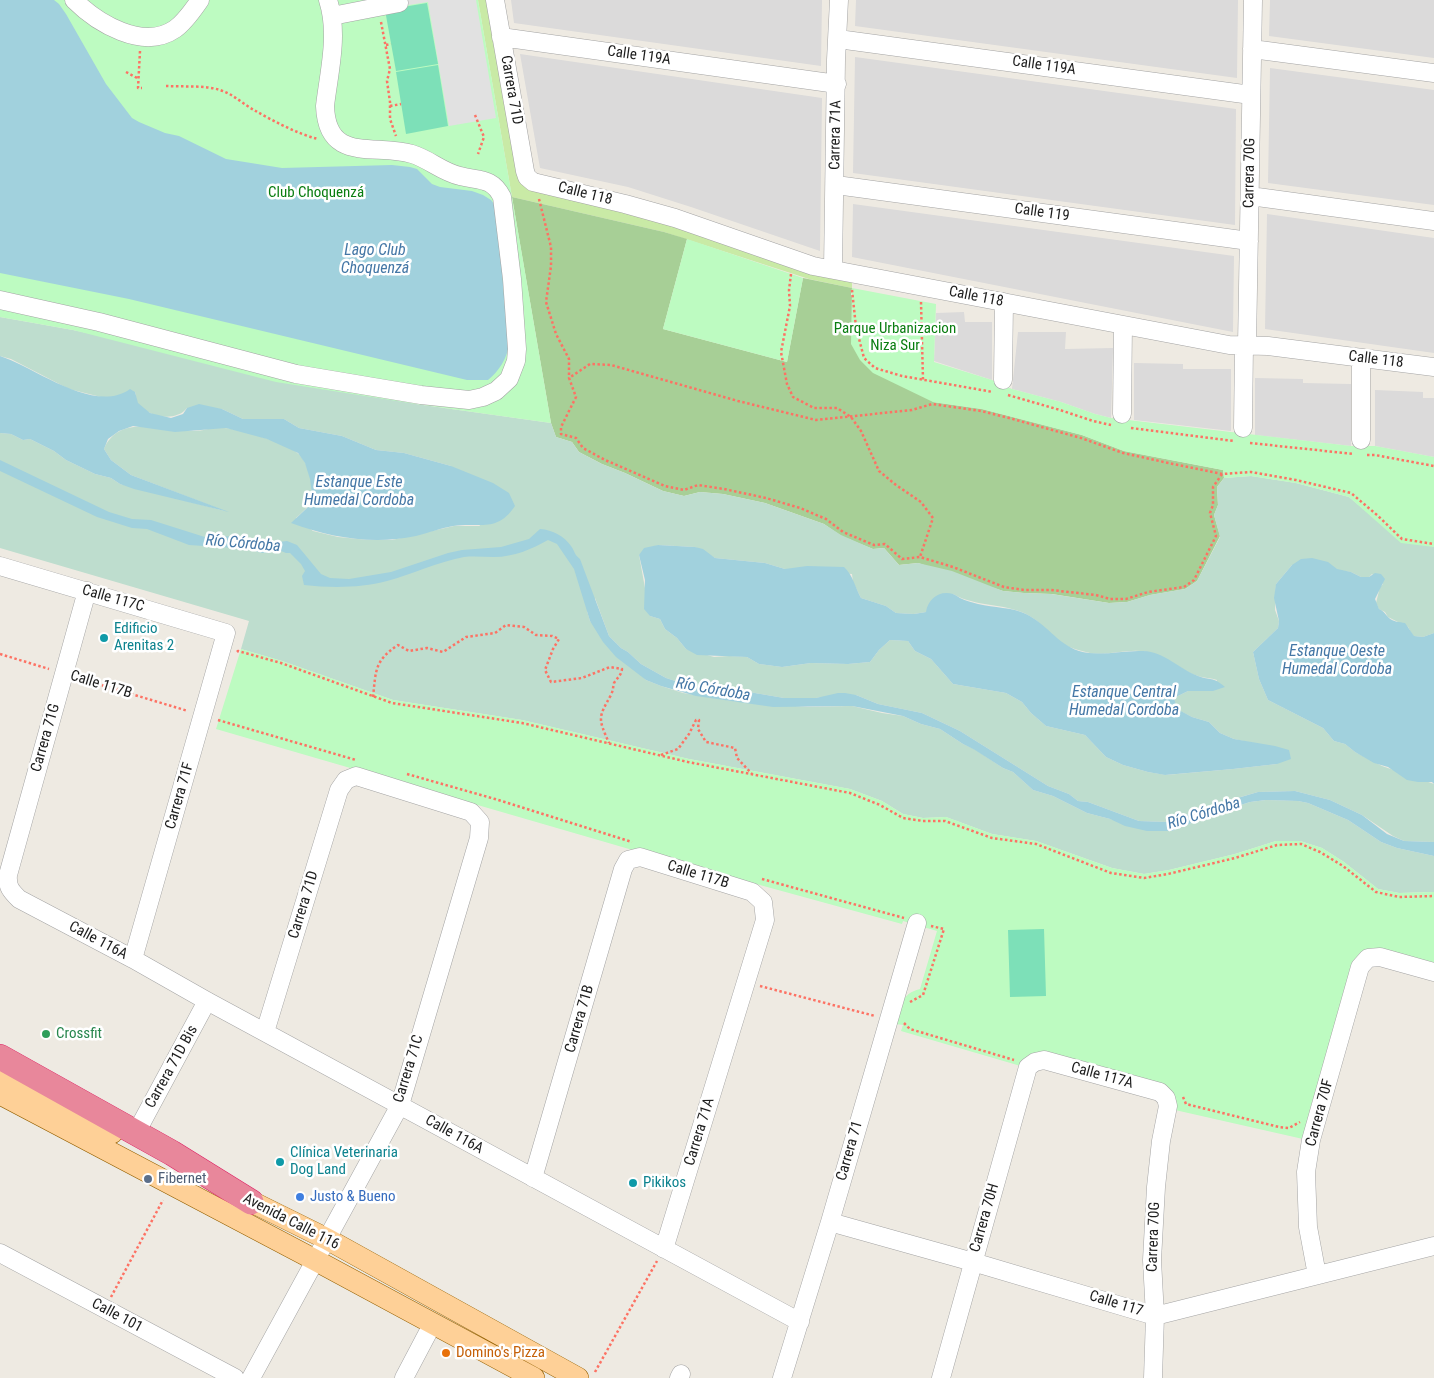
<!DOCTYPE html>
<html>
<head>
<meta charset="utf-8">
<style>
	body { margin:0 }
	canvas { display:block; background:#eeeae2 }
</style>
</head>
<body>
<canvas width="1434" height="1378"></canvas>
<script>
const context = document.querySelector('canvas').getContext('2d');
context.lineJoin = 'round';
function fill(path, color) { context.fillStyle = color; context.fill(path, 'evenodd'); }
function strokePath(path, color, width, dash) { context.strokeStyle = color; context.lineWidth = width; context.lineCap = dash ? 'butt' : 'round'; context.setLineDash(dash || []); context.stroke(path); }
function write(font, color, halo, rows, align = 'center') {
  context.font = font + ' "Roboto Condensed",sans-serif'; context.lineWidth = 5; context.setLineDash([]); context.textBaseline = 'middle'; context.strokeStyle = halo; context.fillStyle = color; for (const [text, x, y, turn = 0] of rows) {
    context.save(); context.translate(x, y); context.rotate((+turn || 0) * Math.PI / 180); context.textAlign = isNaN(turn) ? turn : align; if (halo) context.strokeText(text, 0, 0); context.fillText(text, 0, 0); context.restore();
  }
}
const residential = new Path2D(`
	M511 0H822L821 66 514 23Z
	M856 0H1238L1237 78 855 26Z
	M1270 0H1434V58L1269 36Z
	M520 54 822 98 820 251 691 207 628 187 540 168Z
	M855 57 1236 109 1235 225 853 173Z
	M1270 68 1434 90V205L1268 183Z
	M853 204 1234 256 1233 332 852 257Z
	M1267 214 1434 238V353L1265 329Z
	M964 312 965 322H992V380L934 361 936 313Z
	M1018 332H1066L1065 349 1113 348 1111 418 1095 414 1061 402 1012 389Z
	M1134 363 1183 364V369H1231V431L1134 420Z
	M1255 378 1303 379V383L1351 384V446L1255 435Z
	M1375 390 1423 392V398H1434V457L1375 446Z`);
const grass = new Path2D(`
	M478 0H488L520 178 852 281V288L809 279 664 232 512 197Z`);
const forest = new Path2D(`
	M512 197 664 232 687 239 663 329 787 362 803 278 852 288 851 295 933 402 982 409 1082 435 1124 451 1223 470 1224 478 1217 487 1218 505 1214 515 1220 536 1197 581 1185 589 1150 595 1127 602 1109 603 1052 594 1024 593 1003 591 918 563 899 565 884 548 873 549 841 536 824 524 765 503 723 494 700 492 684 496 663 491 625 473 602 464 579 452 572 442 556 437 551 423Z`);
const wetland = new Path2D(`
	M0 317 73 330 416 404 551 423 556 437 572 442 579 452 602 464 625 473 663 491 684 496 700 492 723 494 765 503 824 524 841 535 873 549 884 548 899 565 918 563 952 571 1003 591 1024 593 1051 594 1109 603 1127 602 1150 595 1185 589 1197 581 1220 537 1214 515 1218 505 1217 487 1224 478 1251 476 1296 483 1349 497 1374 518 1434 547V633L1423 637 1413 636 1408 627 1388 617 1385 612 1379 609 1376 603 1380 587 1383 584 1372 574 1369 577H1361L1351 572 1292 565 1276 584 1275 610 1279 621 1278 628 1253 652 1259 679 1268 700 1323 728 1334 741 1345 744 1355 752 1382 766 1434 784V842L1404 841 1393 836 1362 815 1330 800 1295 791 1258 792 1216 804 1167 822 1139 821 1088 802 1078 801 1069 794 1048 786 960 731 922 713 878 704 856 695 831 696 816 698H784L749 692H725L707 687H694L666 678 641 664 628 652 621 648 609 636 595 598 587 611 590 621 646 680 661 686 683 693 732 701 807 707 852 706 882 713 903 716 921 724 940 729 963 744 976 750 1003 768 1013 772 1033 790 1053 796 1087 813 1156 831H1172L1219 812 1250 802 1266 800 1298 801 1308 803 1348 820 1381 842 1397 848 1434 856V892L1399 893 1378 889 1344 862 1322 848 1300 841H1276L1235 854 1169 870 1144 874 1112 868 1036 841 992 834 946 817 923 818 903 814 882 801 850 789 689 759 522 720 393 700 282 661 241 649 249 621 0 548V433L11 434 23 440 30 439 54 451 66 460 95 474 111 478 120 484 225 511 131 475 111 460 104 449C119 413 163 431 194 431 204 431 213 427 224 428 241 429 282 442 296 452 305 458 310 472 311 482 313 501 310 506 296 518L313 531 338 537 368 540H392L454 526H480L451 466 404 453 376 450 342 436 299 428 284 419H243L222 409 187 408C176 422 149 418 138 404 136 401 136 395 135 392L112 397H101L69 389 11 359 0 356ZM658 545 695 547 715 558 765 563 785 569 852 574 853 582 861 598 886 606 896 613 914 614 926 612 953 594C976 607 1003 603 1026 614 1041 621 1049 635 1061 643 1070 648 1081 651 1090 653 1108 656 1129 648 1147 652 1169 656 1179 670 1198 676 1204 678 1211 678 1217 680L1213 691H1188L1174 698 1176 709 1192 717 1209 722 1220 733 1234 739 1258 744 1277 764 1233 769 1166 775 1148 772 1123 765 1106 757 1085 735 1046 726 1031 713 1022 702 1006 693 953 684 931 659 915 651 908 641 890 640 879 650 870 662 848 664 811 663 782 667 759 664 747 657 729 656 714 657 686 649 677 638 665 629 660 619 650 616 639 555Z`);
const park = new Path2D(`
	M0 0H478L551 423 416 404 276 382 73 330 0 317Z
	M687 239 803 278 787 362 663 329Z
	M852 288 936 304 934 362 992 380 1012 389 1061 402 1095 414 1111 418 1351 446H1375L1434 457V547L1401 543 1349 497 1296 483 1251 476 1224 478 1223 470 1124 451 1082 435 982 409 933 402 873 373 860 360 851 344Z
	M241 649 282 661 393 700 522 720 689 759 850 789 882 801 903 814 923 818 946 817 992 834 1036 841 1112 868 1144 874 1169 870 1235 854 1276 841H1300L1322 848 1344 862 1378 889 1399 893 1434 892V971L1364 951 1360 953 1356 958 1310 1109 1303 1139 1175 1110 1174 1099 1047 1056 1024 1067 901 1031 903 1025 896 1024C902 1006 900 994 920 989L937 931 903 921 902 924 636 851 216 729Z`);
const pitch = new Path2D(`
	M427 3 438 64 396 71 385 10Z
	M438 65 448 126 406 134 396 72Z
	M1044 929 1046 996 1010 997 1008 930Z`);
const parking = new Path2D(`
	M382 0H476L496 118 449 126 428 2 383 9Z`);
const water = new Path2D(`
	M0 0H54L59 4 66 14 106 84 132 118 139 122 165 133 179 136 226 159 251 163 282 168 392 165 410 167 417 169 432 184 440 187 472 191 483 195 491 200 498 209C500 241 502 274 505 306 506 319 511 331 509 344 507 359 499 371 488 380H467L129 299 0 273Z
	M0 356C35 367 94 415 130 389L135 392 138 403 150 413 171 418 183 414 187 408 199 404 222 409 243 419H284L299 428 342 436 376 450 404 453 451 466 493 483 509 493 515 506C497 533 480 522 453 526 441 528 428 533 416 536 373 545 332 538 291 523L308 507 312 495 310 479 305 463 298 453 267 439 226 428 175 432 133 426 119 431 108 439 104 449 111 460 131 475 229 512 134 489 120 484 111 478 95 474 66 460 54 451 30 439 23 440 11 434 0 433Z
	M0 460 109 512 132 519 151 520 208 538 220 540 225 536 251 540 262 544 287 541 297 545 321 574 330 578 349 579 391 572 448 553 462 550 501 547 529 539 540 529C553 530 564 536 571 546 576 553 573 553 580 559L609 636 621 648 628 652 641 664 666 678 694 687H707L725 692H749L784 698H816L838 693H845L856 695 878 704 922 713 960 731 1048 786 1069 794 1078 801 1088 802 1139 821 1167 822 1217 804 1258 792 1295 791 1330 800 1362 815 1387 834 1404 841 1434 842V856L1397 848 1381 842 1348 820 1308 803 1298 801 1266 800 1250 802 1219 812 1172 831H1147L1125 826 1110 819 1087 813 1053 796 1033 790 1013 772 1003 768 975 750 963 744 940 729 921 724 903 716 852 706 773 707 696 696 661 686 646 680 616 657 603 642 590 621 574 569 557 544 548 540C532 549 514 557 494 557 484 557 474 556 464 557 437 562 413 574 387 581 361 588 331 588 304 585L302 576 305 571 301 564 290 553H286L281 551 262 553 249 549 189 545 147 529 132 528 97 517 0 471Z
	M658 545 695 547 703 549 715 558 765 563 785 569 807 566 844 567C853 575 855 587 861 598L886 606 896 613 914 614 926 612C928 599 939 590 953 594 956 595 958 597 960 598 966 601 972 602 978 604 994 608 1012 607 1026 614 1047 624 1056 643 1079 651 1100 657 1122 650 1143 651 1165 652 1179 669 1198 676 1211 681 1212 676 1225 687L1213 691H1188L1174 698 1177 709 1192 717 1209 722 1220 733 1234 739 1275 746 1289 750 1291 759 1277 764 1233 769 1165 775 1148 772 1123 765 1106 757 1085 735 1046 726 1031 713 1022 702 1006 693 953 684 931 659 915 651 908 641 890 640 879 650 870 662 848 664 811 663 782 667 759 664 747 657 697 655 686 649 677 638 665 629 660 619 650 616 644 609 645 580 639 555 644 548Z
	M1312 558 1328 562 1337 569 1351 572 1361 577H1369L1375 573 1381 574 1385 579 1375 599 1379 609C1384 611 1385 614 1389 618 1393 622 1400 622 1405 623L1414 636 1423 637 1434 633V784L1432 782H1418L1407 780 1388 767 1374 763 1355 752 1345 744 1334 741 1323 728 1268 700 1259 679 1253 652 1278 628 1279 621 1274 598 1276 584 1292 565 1301 559Z`);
const path = new Path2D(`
	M381 22 390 69 387 81 390 102V119L396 136
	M386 45 391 44
	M140 51 138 88H142
	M126 72 139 79
	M166 86C183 87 204 85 220 90 233 94 243 104 254 110 273 121 298 134 318 139
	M390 106 401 104
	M475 115 484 137 478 154
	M539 199 551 247V266L546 302 556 334 569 359V378
	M791 274 789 290 790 306 781 352 787 384 793 397 814 408H837L851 417 861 431 879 471 896 485 921 502 933 518 920 557
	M852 290 856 327 864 358 875 368 902 376 993 392
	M921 302 923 380
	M1008 395 1060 410 1093 421 1111 425
	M1131 428 1234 441
	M1250 443 1354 454
	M1367 455H1375L1434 466
	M1222 474 1213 487V505L1210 513 1216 536 1194 580 1184 587 1148 592 1126 599H1110L1096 595 1051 590H1024L1004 587 953 567 920 557 902 559 885 544 874 545 843 532 826 519 800 508 766 498 724 489 698 485 684 490 665 486 605 460 583 448 576 438 561 434V427L576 397 569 378 590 364 611 365 738 401 816 420 912 410 932 404 981 411 1009 418 1081 438 1123 453 1173 464 1222 474 1251 472 1296 480 1351 493 1377 515 1402 539 1434 544
	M237 652 238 651 281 663 392 703 522 723 688 762 850 793 880 805 903 818 923 821H945L992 838 1036 844 1111 873 1144 878 1168 874 1235 858 1277 845 1301 844 1320 852 1343 866 1376 892 1399 897 1434 896
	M0 654 49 669
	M78 678 188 711
	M373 697C376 671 374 661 398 645L409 651 427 648 443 652 466 637 495 633 506 625 524 627 536 635 552 636 559 639 553 649 545 670 551 682 582 678 610 667 622 669C621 676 617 678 614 683 613 687 613 691 611 695 598 718 598 718 609 743
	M218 720 356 760
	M661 755 678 749 689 734 696 720H699L698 729 706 742 735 748 737 758 752 774
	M407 774 495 799 632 842
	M762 879 904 918
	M760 986 875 1016
	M910 1002 923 995 944 929 931 926
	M904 1023 910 1029 1014 1060
	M1183 1097 1186 1104 1279 1127 1289 1128 1300 1122
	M111 1297 163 1200
	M595 1372 657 1261`);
const minor = new Path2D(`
	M74 0C97 23 143 51 175 29 185 22 193 10 200 0
	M495 0 525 171 527 177 533 182 625 204 675 218 813 266 1229 345 1268 346 1434 367
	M332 16 399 3
	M501 37 837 84
	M838 39 1251 95
	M1252 49 1434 73
	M836 185 1249 241
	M1250 196 1434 221
	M833 269 836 60 839 0
	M0 300 99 322 296 374 421 395 469 400 483 397 496 391 509 379 516 361 517 349 512 279 502 197C492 177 479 181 460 176 442 172 429 159 412 154 375 143 327 164 325 106 329 72 339 34 328 0
	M1247 345 1253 0
	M1003 380 1004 302
	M1122 414 1123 325
	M1243 428 1244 345
	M1361 440V358
	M0 566 226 633 133 959
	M87 591 8 875C7 887 11 891 19 899L133 959 207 1001 800 1322
	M136 1133 207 1001
	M533 1178 623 869 628 860 640 857 752 892 763 902 765 920 664 1249
	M830 1222 973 1262 1155 1316 1434 1246
	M0 1253 235 1378
	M1317 1275 1308 1227 1306 1172 1311 1140 1360 967 1368 958 1380 957 1434 972
	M251 1378 400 1105 479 838 480 822 471 812 356 776 346 780 339 790 265 1032
	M404 1378 433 1323
	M679 1378 681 1374
	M782 1378 830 1222 917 923
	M941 1378 1028 1067 1035 1062 1044 1060 1160 1092 1166 1098 1168 1106 1161 1141 1156 1187 1152 1260 1155 1316 1153 1378`);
const major = new Path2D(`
	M0 1074 112 1133
	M0 1094 315 1260 534 1378
	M236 1194 327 1239 578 1378`);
const highway = new Path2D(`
	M0 1057 172 1153 251 1202`);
const markers = [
	[104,638,5,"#0f9aa8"],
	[46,1034,5,"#2e9e5b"],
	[280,1162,5,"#0f9aa8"],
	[148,1179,5,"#5c6f8a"],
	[633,1183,5,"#0f9aa8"],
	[300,1197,5,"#3f7fe0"],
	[446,1353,5,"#e8710a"]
];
const streetNames = [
	["Calle 119A",639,56,8],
	["Calle 119A",1044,66,8],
	["Carrera 71D",511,90,80],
	["Carrera 71A",836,135,-89],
	["Carrera 70G",1250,173,-89],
	["Calle 118",585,194,14],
	["Calle 119",1042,213,8],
	["Calle 118",976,297,11],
	["Calle 118",1376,360,7],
	["Calle 117C",113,599,16],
	["Calle 117B",101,685,17],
	["Carrera 71G",46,738,-74],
	["Carrera 71F",180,796,-74],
	["Calle 117B",698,875,17],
	["Carrera 71D",304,905,-73],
	["Calle 116A",98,941,28],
	["Carrera 71B",580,1019,-74],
	["Carrera 71D Bis",172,1067,-61],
	["Carrera 71C",409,1069,-73],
	["Calle 117A",1102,1076,15],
	["Carrera 70F",1320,1113,-75],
	["Carrera 71A",700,1132,-73],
	["Calle 116A",454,1135,29],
	["Carrera 71",850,1151,-74],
	["Carrera 70H",985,1218,-74],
	["Avenida Calle 116",291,1222,27],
	["Carrera 70G",1154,1237,-88],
	["Calle 117",1116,1304,17],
	["Calle 101",117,1316,28]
];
const parkNames = [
	["Club Choquenzá",316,193],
	["Parque Urbanizacion",895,329],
	["Niza Sur",895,346]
];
const cultureNames = [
	["Edificio",114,629],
	["Arenitas 2",114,646],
	["Clínica Veterinaria",290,1153],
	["Dog Land",290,1170],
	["Pikikos",643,1183]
];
const leisureNames = [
	["Crossfit",56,1034]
];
const serviceNames = [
	["Fibernet",158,1179]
];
const shopNames = [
	["Justo & Bueno",310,1197]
];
const foodNames = [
	["Domino's Pizza",456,1353]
];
const waterNames = [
	["Lago Club",375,251],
	["Choquenzá",375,269],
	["Estanque Este",359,483],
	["Humedal Cordoba",359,501],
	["Río Córdoba",243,544,5],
	["Estanque Oeste",1337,652],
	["Humedal Cordoba",1337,670],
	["Río Córdoba",713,690,10],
	["Estanque Central",1124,693],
	["Humedal Cordoba",1124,711],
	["Río Córdoba",1204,814,-17]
];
fill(residential, '#dbdada');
fill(grass, '#c9eaa6');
fill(forest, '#a7cf96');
fill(wetland, '#beddce');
fill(park, '#bdfbc1');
fill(pitch, '#7de0b8');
fill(parking, '#e1e1e1');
fill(water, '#a1d1dd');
strokePath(minor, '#a4a4a4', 19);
strokePath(major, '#956100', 22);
strokePath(highway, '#dc1f63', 26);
strokePath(path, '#fd7264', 2.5, [2.5, 2.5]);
strokePath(minor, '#fff', 18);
strokePath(major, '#fed097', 21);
strokePath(highway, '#e8879b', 25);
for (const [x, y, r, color] of markers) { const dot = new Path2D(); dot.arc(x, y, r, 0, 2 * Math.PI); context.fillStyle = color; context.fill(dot); strokePath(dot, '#fff', 2); }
write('15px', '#1d1d1d', '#fff', streetNames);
write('15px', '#097d10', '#fff', parkNames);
write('15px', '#0d838f', '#fff', cultureNames, 'left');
write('15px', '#27864d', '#fff', leisureNames, 'left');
write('15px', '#4e5e75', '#fff', serviceNames, 'left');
write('15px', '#366cbe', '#fff', shopNames, 'left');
write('15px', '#c56008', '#fff', foodNames, 'left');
write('italic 16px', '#4477a6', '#fff', waterNames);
</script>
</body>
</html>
